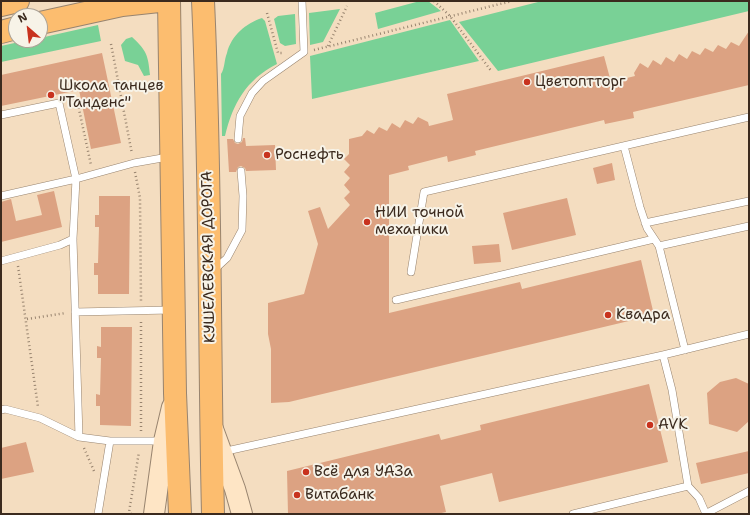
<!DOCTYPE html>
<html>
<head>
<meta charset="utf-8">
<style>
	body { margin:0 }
	#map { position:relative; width:750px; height:515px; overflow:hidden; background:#f4ddc0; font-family:"Shantell Sans",sans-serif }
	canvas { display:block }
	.frame { position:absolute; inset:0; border:2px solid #3b2a1e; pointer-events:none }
	.north { position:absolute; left:8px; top:8px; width:40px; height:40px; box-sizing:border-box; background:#f7f3e8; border:1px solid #aca397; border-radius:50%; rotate:332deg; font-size:11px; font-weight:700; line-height:16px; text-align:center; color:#3b2a1e }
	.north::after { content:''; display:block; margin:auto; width:14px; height:18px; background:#c8321e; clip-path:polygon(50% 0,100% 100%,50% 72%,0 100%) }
</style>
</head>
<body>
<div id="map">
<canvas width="750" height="515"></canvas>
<div class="frame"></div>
<div class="north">N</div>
</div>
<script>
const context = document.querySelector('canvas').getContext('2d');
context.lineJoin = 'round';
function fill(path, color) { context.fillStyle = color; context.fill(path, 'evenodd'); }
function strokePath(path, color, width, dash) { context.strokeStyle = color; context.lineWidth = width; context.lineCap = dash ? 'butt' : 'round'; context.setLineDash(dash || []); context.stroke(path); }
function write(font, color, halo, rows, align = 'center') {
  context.font = font + ' "Shantell Sans",sans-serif'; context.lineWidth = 4; context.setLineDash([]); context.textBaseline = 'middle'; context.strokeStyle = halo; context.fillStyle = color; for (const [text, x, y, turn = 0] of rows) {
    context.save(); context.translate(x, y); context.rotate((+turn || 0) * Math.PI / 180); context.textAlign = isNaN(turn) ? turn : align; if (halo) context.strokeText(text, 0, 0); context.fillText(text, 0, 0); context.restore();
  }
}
const green = new Path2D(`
	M420 1H428L441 11 378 29 375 13Z
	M542 1H749V11L498 71 459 22Z
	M340 9 323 42 310 45 309 13Z
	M295 14 296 44 285 46 280 43 274 19 278 16Z
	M262 18 265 21 277 64C246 80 233 103 225 136H222L221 74C225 68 224 60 227 53 231 36 246 23 262 18Z
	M450 20 479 61 312 99 310 56Z
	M98 25 101 41 1 62V46L28 40H40V38Z
	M132 37C147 51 148 55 150 75L144 76 138 65 125 61 121 45 126 39Z`);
const building = new Path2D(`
	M749 31V85L633 112 634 118 605 124 604 120 475 151 476 155 448 162 447 156 408 166 409 170 389 175V313L520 282 522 289 641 260 654 315 289 402 271 403V349L268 334V303L304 294 318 244 308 211 320 207 328 229 350 205 344 198 350 192 344 185 350 178 344 172 350 165 344 159 349 154V139L362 136 367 130 374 134 379 127 387 131 392 123 400 128 405 120 413 124 418 117 428 122 429 126 453 120 447 94 604 56 611 82 635 76 634 73 640 63 648 68 653 60 661 65 666 57 674 62 679 54 687 59 692 51 700 55 705 48 713 52 718 45 726 49 731 42 739 46Z
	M102 53 121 143 91 149 79 90 1 106V75Z
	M243 138H245L246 146 275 145 276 170 246 171 245 168 241 166 238 167 236 172H229L227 139H233L235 143 238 144 242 142Z
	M612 163 615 180 597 184 593 168Z
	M54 191 62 227 1 242V202L11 199 16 221 42 215 37 195Z
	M99 196H130L129 294H98V275H94V263H98L99 227H95V215H99Z
	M567 198 576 235 512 250 503 213Z
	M499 244 501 262 474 264 472 246Z
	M101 327H132L131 426 100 425V406H96V394L100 395 101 358H97V346L101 347Z
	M736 378 749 384V421L737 432 709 424 707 393 720 382Z
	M649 384 668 462 499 502 492 473 440 486 446 512 437 514H288L287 471 439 434 441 440 481 430 480 425Z
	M26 442 34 472 1 479V448Z
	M749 451V473L701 484 696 463Z`);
const path = new Path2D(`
	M434 1 450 16 492 72
	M267 13 278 53H283
	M111 44 132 154
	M328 46 347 6
	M314 50 512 1
	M69 101 77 100 91 165
	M135 172 140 198 141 301
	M18 266 38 407
	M27 319 66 313
	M141 431V320
	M84 448 94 471
	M131 514 129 512 139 452`);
const lane = new Path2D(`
	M1 115 59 103 76 179 73 239 79 437
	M238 139 240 116 252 93 263 81 304 52 302 1
	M624 146 640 207 647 228 659 246 685 350
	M1 196 76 179 134 163 168 157
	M645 223 749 201
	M659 246 749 226
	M1 261 60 245 73 239
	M214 270 227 258 242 230 243 196 241 171
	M411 272 424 192 749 117
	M396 300 654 239
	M75 312 171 310
	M1 410 5 409 40 418 79 437 110 441H162
	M222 452 663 355 749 334
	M688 486 699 498 706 514
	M98 514 110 441
	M573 514 688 486 672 390 663 355
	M705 514 749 491`);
const secondary = new Path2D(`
	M213 429 235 489 242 514
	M154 514 164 441 172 407`);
const primary = new Path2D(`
	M169 1 175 393 180 514
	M203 1C211 172 209 343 213 514
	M1 5 18 1
	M40 23 122 5 159 1
	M1 32 16 28`);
const markers = [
	[527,82,4,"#c8321e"],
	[51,95,4,"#c8321e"],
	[267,155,4,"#c8321e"],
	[367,222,4,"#c8321e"],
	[608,315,4,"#c8321e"],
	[650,425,4,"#c8321e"],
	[306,472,4,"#c8321e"],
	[297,495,4,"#c8321e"]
];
const poiNames = [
	["Цветоптторг",535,82],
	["Школа танцев",59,86],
	["\"Танденс\"",59,103],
	["Роснефть",275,155],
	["НИИ точной",375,213],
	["механики",375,230],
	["Квадра",616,315],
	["AVK",658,425],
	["Всё для УАЗа",314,472],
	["Витабанк",305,495]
];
const streetNames = [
	["КУШЕЛЕВСКАЯ ДОРОГА",209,257,-91]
];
fill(green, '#79d196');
fill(building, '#dca282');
strokePath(lane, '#98846f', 8);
strokePath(secondary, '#98846f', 22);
strokePath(primary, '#98846f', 24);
strokePath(path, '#98846f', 2.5, [1, 3]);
strokePath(lane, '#fff', 7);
strokePath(secondary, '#fee5c5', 20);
strokePath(primary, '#fcbd6f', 22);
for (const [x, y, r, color] of markers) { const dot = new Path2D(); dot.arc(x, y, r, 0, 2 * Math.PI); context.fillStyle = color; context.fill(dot); strokePath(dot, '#f7f3e8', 1.5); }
write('15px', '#3b2a1e', '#f7f3e8', poiNames, 'left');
write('15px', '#3b2a1e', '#f7f3e8', streetNames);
</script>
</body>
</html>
